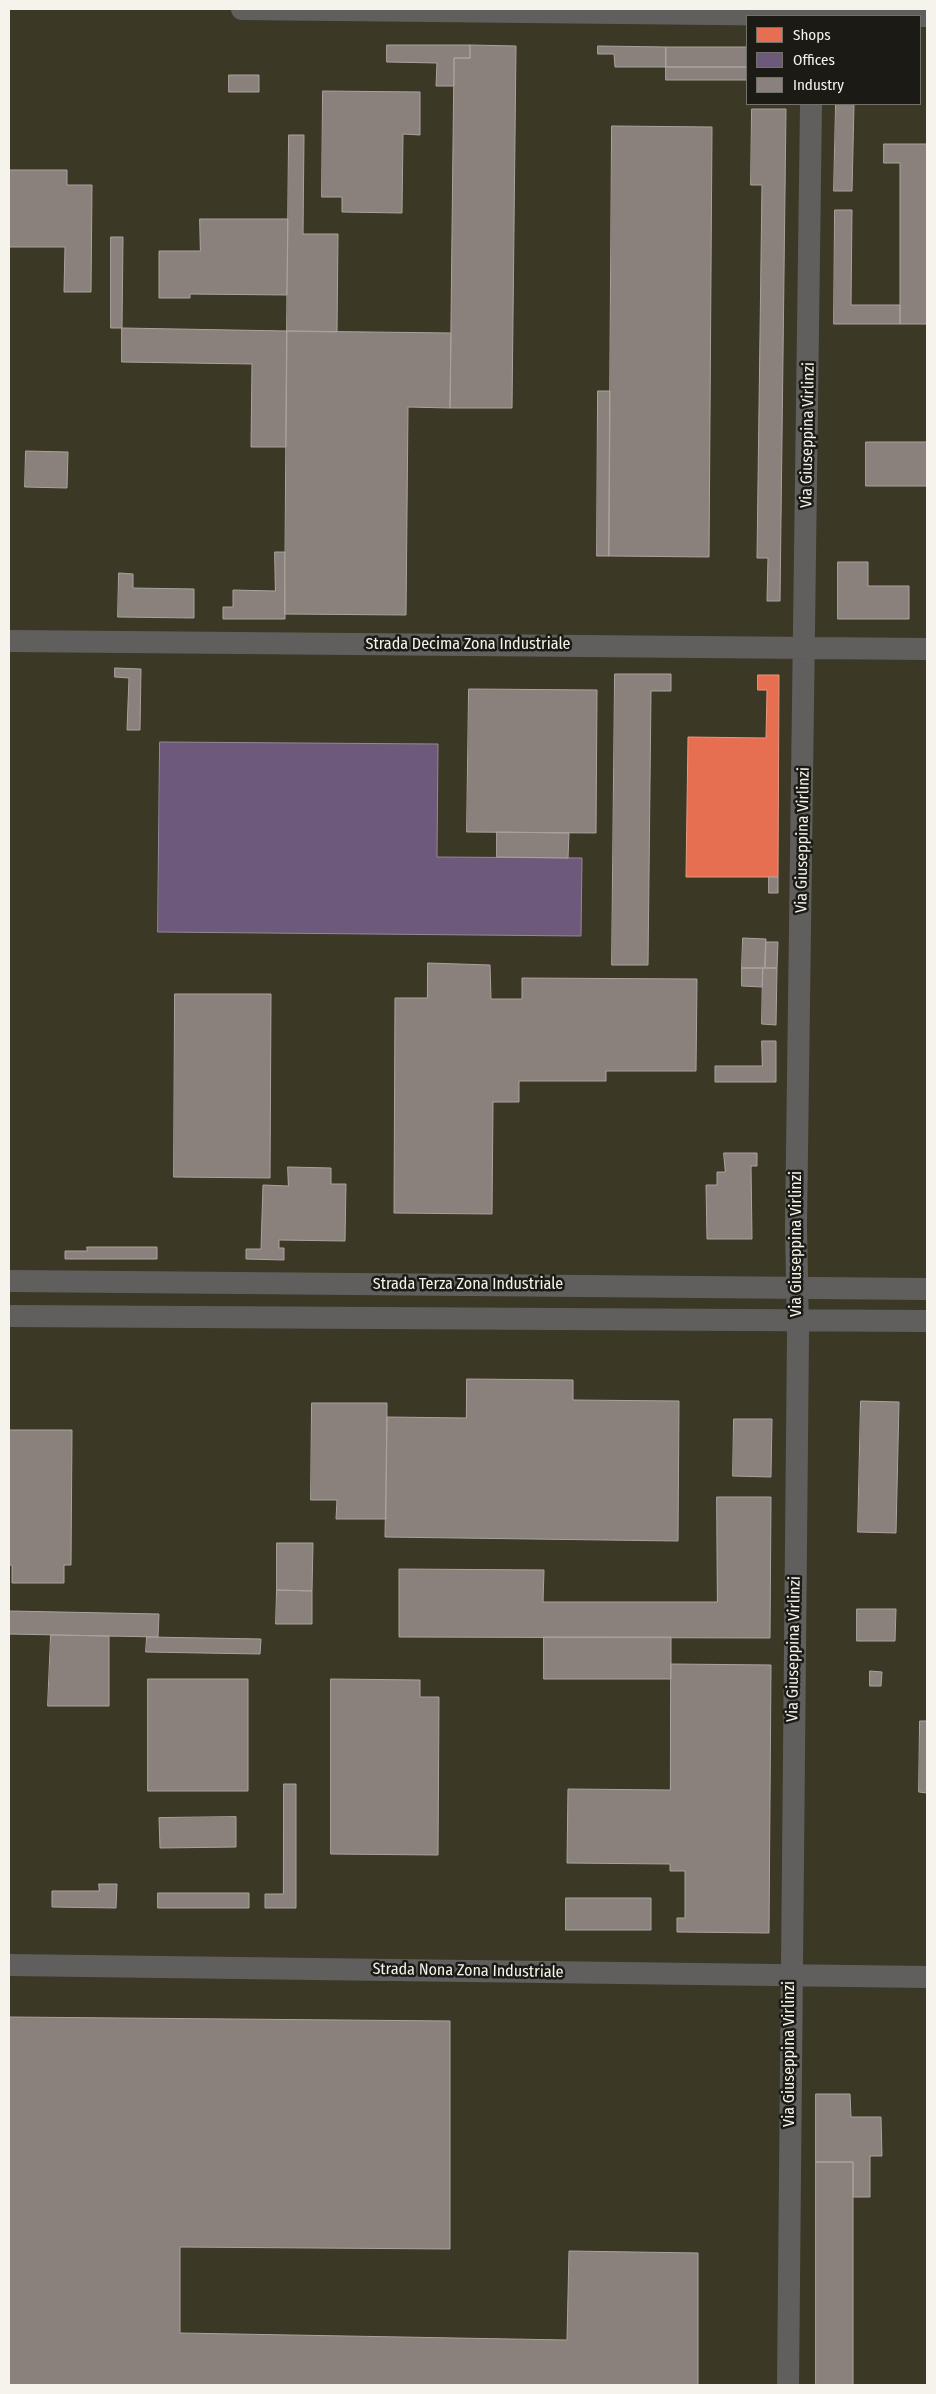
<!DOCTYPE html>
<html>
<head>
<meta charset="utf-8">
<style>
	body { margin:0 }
	#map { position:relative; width:936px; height:2394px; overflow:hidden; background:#323028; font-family:"Fira Sans Condensed",sans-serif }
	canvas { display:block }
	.frame { position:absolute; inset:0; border:10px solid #f5f3eb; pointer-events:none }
	.legend { position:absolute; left:746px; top:15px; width:175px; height:90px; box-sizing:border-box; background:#1b1a14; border:1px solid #72716a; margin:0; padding:6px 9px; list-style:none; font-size:15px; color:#f5f3eb }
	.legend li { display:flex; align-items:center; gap:10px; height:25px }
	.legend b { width:25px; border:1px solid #72716a }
</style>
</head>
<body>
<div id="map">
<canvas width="936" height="2394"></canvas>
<div class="frame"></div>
<ul class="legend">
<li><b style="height:14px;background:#e76f51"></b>Shops</li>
<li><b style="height:14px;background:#6d597a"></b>Offices</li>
<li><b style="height:14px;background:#8a817c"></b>Industry</li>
</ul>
</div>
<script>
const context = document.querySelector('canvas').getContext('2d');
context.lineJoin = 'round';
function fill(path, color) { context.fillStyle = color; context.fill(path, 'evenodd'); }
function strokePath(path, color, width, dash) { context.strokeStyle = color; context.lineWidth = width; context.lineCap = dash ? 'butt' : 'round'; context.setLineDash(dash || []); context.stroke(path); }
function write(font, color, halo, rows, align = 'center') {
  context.font = font + ' "Fira Sans Condensed",sans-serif'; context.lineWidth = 5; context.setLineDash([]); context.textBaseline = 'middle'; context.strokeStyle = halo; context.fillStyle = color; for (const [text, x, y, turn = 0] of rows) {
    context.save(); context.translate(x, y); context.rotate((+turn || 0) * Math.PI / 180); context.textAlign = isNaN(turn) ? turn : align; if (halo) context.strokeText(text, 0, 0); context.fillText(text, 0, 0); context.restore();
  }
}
const built = new Path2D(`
	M9 9H927V2385H9ZM747 16H920V104H747Z`);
const shops = new Path2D(`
	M758 675H779L778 877H686L688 737 766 738 767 690H758Z`);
const offices = new Path2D(`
	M160 742 438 744 437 857 582 858 581 936 158 932Z`);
const industry = new Path2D(`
	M387 45H470V58H454V86H436L437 63 387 62Z
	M470 45 516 46 512 408H450L454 58H470Z
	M598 46 666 47V67H615L614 54H598Z
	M666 47H747V67H666Z
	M666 67H747V80H666Z
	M229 75H259V92H229Z
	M323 91 420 92V135L403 134 402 213 342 212V197H322Z
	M836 104H854L852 191H834Z
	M752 109H786L780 601H767L768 558H757L762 185H751Z
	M612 126 712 127 709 557 609 556Z
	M289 135H304L303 234H338L337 332 287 331Z
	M884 144H927V324H900V163H884Z
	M10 170H67V185H92L91 292H64L65 247H9Z
	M835 210H852L851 305H900V324H834Z
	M200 219H288L287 295 190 294V298H159V251H200Z
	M111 237H123L122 328H111Z
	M122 328 287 331 286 447H251L252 364 122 362Z
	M287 331 451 333 450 408 408 407 406 615 285 614Z
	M598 391H610L609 556H597Z
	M866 442H927V486H866Z
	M26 451 68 452 67 488 25 487Z
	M275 552H285V619H223V607H233V590L275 591Z
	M838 562H868V586H909V619H838Z
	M119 573 133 574V588L194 589V618L118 617Z
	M115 668 141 669 140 730H127L129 678 115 677Z
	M615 674H671V691H651L648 965H612Z
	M469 689 597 690 596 833 467 832Z
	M497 832 569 833 568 858 497 857Z
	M769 877H778V893H769Z
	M743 938 766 939 765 968H742Z
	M766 942H778L777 968H765Z
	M428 963 490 965 491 999H522V978L697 979 696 1071H606V1081H519V1102H493L492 1214 394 1213 395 998H427Z
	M742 968H763L762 987 742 986Z
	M763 968H777L776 1025 762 1024Z
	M175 994H271L270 1178 174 1177Z
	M762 1041H776V1082H715V1066H762Z
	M724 1153H757V1166H751L752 1239H707L706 1185H717V1172H725Z
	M288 1167 331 1168V1184H346L345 1241 279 1240V1248H284V1260L246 1259V1249H261L263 1185 288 1186Z
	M87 1247H157V1259H65V1251H87Z
	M467 1379 573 1380V1400L679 1401 678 1541 385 1537 387 1417 466 1418Z
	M861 1401 899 1402 896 1533 858 1532Z
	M312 1403H387L386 1519H336L337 1500H311Z
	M734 1419H772L771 1477 733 1476Z
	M9 1430H72L71 1565H64V1583H12V1565H9Z
	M717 1497H771L770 1638 399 1637V1569L544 1570 543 1602H717Z
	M277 1543H313L312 1591 277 1590Z
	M277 1590 312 1591V1624H276Z
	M857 1609H896L895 1641H857Z
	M9 1611 159 1614 158 1637 9 1634Z
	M51 1635 109 1636V1706H48Z
	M147 1637 261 1639 260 1654 146 1652Z
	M544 1637H671V1679H544Z
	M671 1664 771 1665 769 1933 677 1932V1918H685V1871H670V1864L567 1863 568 1789 670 1790Z
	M870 1671 882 1672 881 1686H870Z
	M148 1679H248V1791H148Z
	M331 1679 420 1680V1697H439L438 1855 331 1854Z
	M920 1721H927V1793L919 1792Z
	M284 1784H296V1908H265V1894H283Z
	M236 1817V1847L160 1848 159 1818Z
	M99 1884H117L116 1908 52 1907V1891H99Z
	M158 1893H249V1908H158Z
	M566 1898H651V1930H566Z
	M9 2017 450 2021V2249L180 2247V2333L567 2340 569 2251 698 2253V2385H9Z
	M816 2094H850L851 2117H881L882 2156H870V2197H853V2162H816Z
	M816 2162H853V2385H816Z`);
const minor = new Path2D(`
	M242 9 905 16
	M920 16H927
	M9 641 927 649
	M9 1281 927 1289
	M9 1316 927 1321
	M9 1965 927 1977
	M788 2385 798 1334 796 1227 811 104`);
const streetNames = [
	["Via Giuseppina Virlinzi",808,435,-89],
	["Strada Decima Zona Industriale",468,645],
	["Via Giuseppina Virlinzi",803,840,-89],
	["Via Giuseppina Virlinzi",797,1244,-90],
	["Strada Terza Zona Industriale",468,1285],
	["Via Giuseppina Virlinzi",794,1649,-89],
	["Strada Nona Zona Industriale",468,1971,1],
	["Via Giuseppina Virlinzi",790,2054,-90]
];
fill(built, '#3c3826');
fill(shops, '#e76f51');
strokePath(shops, '#eb977f', 1);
fill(offices, '#6d597a');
strokePath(offices, '#96879c', 1);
fill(industry, '#8a817c');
strokePath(industry, '#aaa39d', 1);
strokePath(minor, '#615f5e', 22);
write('16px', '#f5f3eb', '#1b1a14', streetNames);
</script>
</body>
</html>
